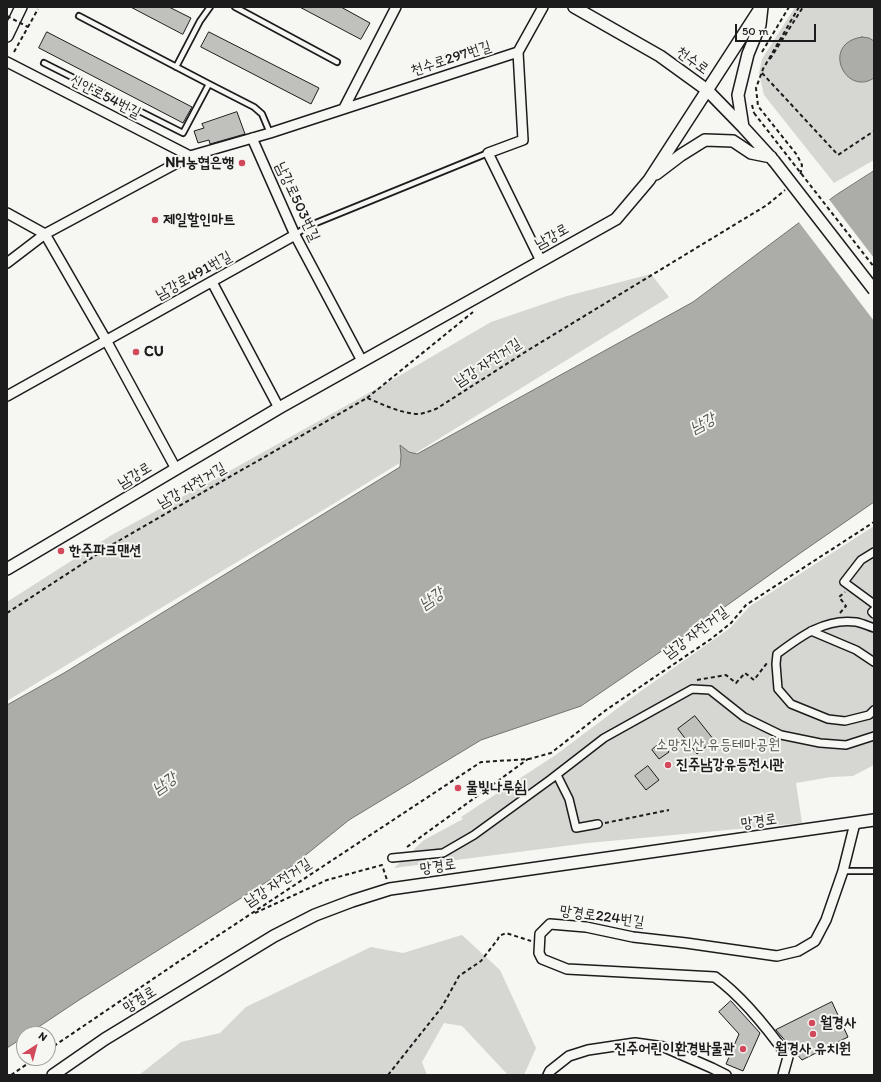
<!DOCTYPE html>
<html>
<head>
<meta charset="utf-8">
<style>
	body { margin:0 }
	#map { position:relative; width:881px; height:1082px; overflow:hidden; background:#f6f6f2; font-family:Itim,sans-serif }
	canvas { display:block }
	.frame { position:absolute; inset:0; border:8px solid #1c1c1c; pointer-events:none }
	.north { position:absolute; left:16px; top:1026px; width:40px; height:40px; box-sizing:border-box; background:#f6f6f2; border:1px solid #9f9f9c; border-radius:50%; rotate:36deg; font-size:11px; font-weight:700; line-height:16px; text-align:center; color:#1c1c1c }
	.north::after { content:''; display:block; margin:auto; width:14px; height:18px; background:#d1495b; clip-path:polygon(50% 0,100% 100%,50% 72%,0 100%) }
	.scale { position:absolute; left:735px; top:24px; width:81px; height:18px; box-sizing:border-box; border:2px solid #1c1c1c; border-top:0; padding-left:5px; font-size:12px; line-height:14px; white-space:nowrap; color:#1c1c1c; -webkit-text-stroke:3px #f6f6f2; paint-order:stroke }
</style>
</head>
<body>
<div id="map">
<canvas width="881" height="1082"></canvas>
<div class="frame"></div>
<div class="north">N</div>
<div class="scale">50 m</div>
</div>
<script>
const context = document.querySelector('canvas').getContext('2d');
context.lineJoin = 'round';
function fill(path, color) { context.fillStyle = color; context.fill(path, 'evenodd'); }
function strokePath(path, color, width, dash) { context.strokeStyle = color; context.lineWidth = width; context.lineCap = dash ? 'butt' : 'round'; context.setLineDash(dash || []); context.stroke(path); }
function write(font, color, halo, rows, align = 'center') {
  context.font = font + ' Itim,"Poor Story",sans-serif'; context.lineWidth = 4; context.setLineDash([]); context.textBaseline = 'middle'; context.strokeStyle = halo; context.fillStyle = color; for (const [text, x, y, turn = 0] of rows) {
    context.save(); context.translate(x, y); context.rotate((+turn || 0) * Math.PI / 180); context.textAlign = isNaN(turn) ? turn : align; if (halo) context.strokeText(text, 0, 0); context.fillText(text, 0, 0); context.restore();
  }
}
const green = new Path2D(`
	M795 7H874V160L834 183 764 95 759 73 762 59Z
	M651 274 669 297 333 504 7 701V602L110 536 233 469 392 380 491 322 567 296Z
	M874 526V765L853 776 831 777 796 783 802 823 588 843 394 868 424 840 463 819 461 817 557 754 634 696 730 628 750 606Z
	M462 935 500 970 536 1048 524 1075H508L462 1026 444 1023 422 1062 427 1075H139L181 1042 220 1033 246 1007 371 947 403 953Z`);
const water = new Path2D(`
	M862 37 869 38 874 41V78C845 97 820 43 862 37Z
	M874 171V502L799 554 691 631 581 706 481 740 349 820 292 866 79 1000 28 1034H24V1037L7 1048V705L64 673 400 467 401 456 400 445 409 452 417 454 693 302 836 195Z`);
const pier = new Path2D(`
	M828 198 874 258V321L798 221Z`);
const building = new Path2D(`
	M131 7H169L191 18 183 34Z
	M300 7H341L370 23 361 39Z
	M47 32 192 107 183 123 39 48Z
	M209 32 319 88 311 104 201 47Z
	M237 112 245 134 210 144 209 140 198 143 194 131 204 128 202 124Z
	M695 716 714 740 697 754 678 729Z
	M661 742 669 752 659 759 652 750Z
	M648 766 659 780 646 790 635 776Z
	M731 1001 760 1033 743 1071 726 1064 739 1034 719 1012Z
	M832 1002 848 1037 802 1060 776 1030Z`);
const path = new Path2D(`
	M799 7 763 69 756 88 758 106 797 155 802 165 800 177
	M14 52 38 9
	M762 52 789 7
	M770 59 803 7
	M762 73 838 155 874 131
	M752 105 754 113
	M367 398 473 312
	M7 613 113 544 367 398C382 404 400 413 417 414 424 414 429 411 436 409L530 349 767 205 785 190
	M840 613 846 606 839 597 845 592
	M697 680 726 675 736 683 745 673 754 680 767 663
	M605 823 669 810
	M407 847 528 759
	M255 913 327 880 382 865 387 880
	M48 1050 181 960 481 762 529 759 551 753 606 710 711 639 731 623 746 605 874 522
	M11 1075 36 1058
	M388 1075 442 1007 459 976 481 961 498 939 499 936 506 933 531 941`);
const service = new Path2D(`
	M235 7 337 62
	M79 16 209 84
	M44 63 183 133 209 84 254 107 262 114 270 133
	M176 67 200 21 210 7
	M295 235 306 227 488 153
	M843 871H874`);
const pedestrian = new Path2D(`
	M874 552 861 560 844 582 874 604
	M874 610 872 612 874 614
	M874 628C868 626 862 623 856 622 825 618 801 636 777 654L776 664 778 689 791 704 828 719 845 721 869 715 874 710
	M811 631 856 650 874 662
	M557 775 569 799 576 828 598 824
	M392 858 443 853 474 835 551 779 604 738 692 689 710 690 744 717 781 735 820 743 846 745 874 736`);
const minor = new Path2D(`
	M518 52 523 140 488 153 541 261
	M7 62 190 156 270 133 518 52 543 7
	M344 108 396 7
	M252 138 295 235 362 361
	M7 213 45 234
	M45 234 106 340 176 469
	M7 263 45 234 190 156
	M212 282 279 408
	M7 396 295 235
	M548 1075 550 1071 569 1056 588 1050 635 1043 664 1047 712 1068 726 1075
	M783 1075 788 1057C768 1029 743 997 715 977L567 969 542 959 539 953 540 934 550 924 586 927 633 937 686 943 777 956 798 951 815 941 826 920 843 871 855 823`);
const tertiary = new Path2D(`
	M574 7 660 56 707 90 743 127 774 161
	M7 36 21 7
	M743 127 738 95 748 54 760 25 762 7
	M656 174 681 155 705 140 733 141 751 153 771 157
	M7 569 279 408 616 219 649 180 761 7
	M53 1075 105 1039 274 936 315 915 352 901 390 889 874 820`);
const pathBridge = new Path2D(`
	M7 16 28 27
	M754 113 874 267`);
const tertiaryBridge = new Path2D(`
	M774 161 874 290`);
const markers = [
	[242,163,4,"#d1495b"],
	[155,220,4,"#d1495b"],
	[136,352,4,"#d1495b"],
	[61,551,4,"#d1495b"],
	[668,765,4,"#d1495b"],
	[458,788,4,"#d1495b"],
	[812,1023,4,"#d1495b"],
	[813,1034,4,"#d1495b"],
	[743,1049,4,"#d1495b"]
];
const streetNames = [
	["천수로297번길",451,59,-18],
	["천수로",692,61,36],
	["신안로54번길",105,97,27],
	["남강로503번길",297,202,65],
	["남강로",552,237,-29],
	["남강로491번길",194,276,-29],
	["남강 자전거길",488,363,-33],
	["남강로",135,476,-31],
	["남강 자전거길",192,486,-30],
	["남강 자전거길",696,633,-37],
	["망경로",759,822,-8],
	["망경로",438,867,-8],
	["남강 자전거길",278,883,-33],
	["망경로224번길",602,917,8],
	["망경로",140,1000,-32]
];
const poiNames = [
	["NH농협은행",234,163,"right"],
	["제일할인마트",163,220],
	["CU",144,352],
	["한주파크맨션",69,551],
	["진주남강유등전시관",676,765],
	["물빛나루쉼",466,788],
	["월경사",820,1023],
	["진주어린이환경박물관",735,1049,"right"],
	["월경사 유치원",813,1049,"center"]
];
const parkNames = [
	["소망진산 유등테마공원",718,745]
];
const waterNames = [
	["남강",703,424,-28],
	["남강",432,599,-35],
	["남강",165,784,-35]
];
fill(green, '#d6d6d2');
fill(water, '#acaca9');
strokePath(water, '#727271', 1);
fill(pier, '#f6f6f2');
fill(building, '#c0c0bd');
strokePath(building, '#1c1c1c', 1);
strokePath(service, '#1c1c1c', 8);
strokePath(pedestrian, '#1c1c1c', 10);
strokePath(minor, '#1c1c1c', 12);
strokePath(tertiary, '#1c1c1c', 14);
strokePath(path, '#1c1c1c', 2, [4, 3]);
strokePath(service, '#f6f6f2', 4.5);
strokePath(pedestrian, '#f6f6f2', 7);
strokePath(minor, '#f6f6f2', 9);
strokePath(tertiary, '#f6f6f2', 11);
strokePath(tertiaryBridge, '#1c1c1c', 14, []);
strokePath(pathBridge, '#1c1c1c', 2, [4, 3]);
strokePath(tertiaryBridge, '#f6f6f2', 11);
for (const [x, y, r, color] of markers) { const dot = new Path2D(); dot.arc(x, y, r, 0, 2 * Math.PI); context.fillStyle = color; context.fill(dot); strokePath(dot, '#f6f6f2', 1.5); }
write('15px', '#1c1c1c', '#f6f6f2', streetNames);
write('bold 15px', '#1c1c1c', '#f6f6f2', poiNames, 'left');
write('15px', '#545453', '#f6f6f2', parkNames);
write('italic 16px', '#565654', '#f6f6f2', waterNames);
</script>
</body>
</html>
